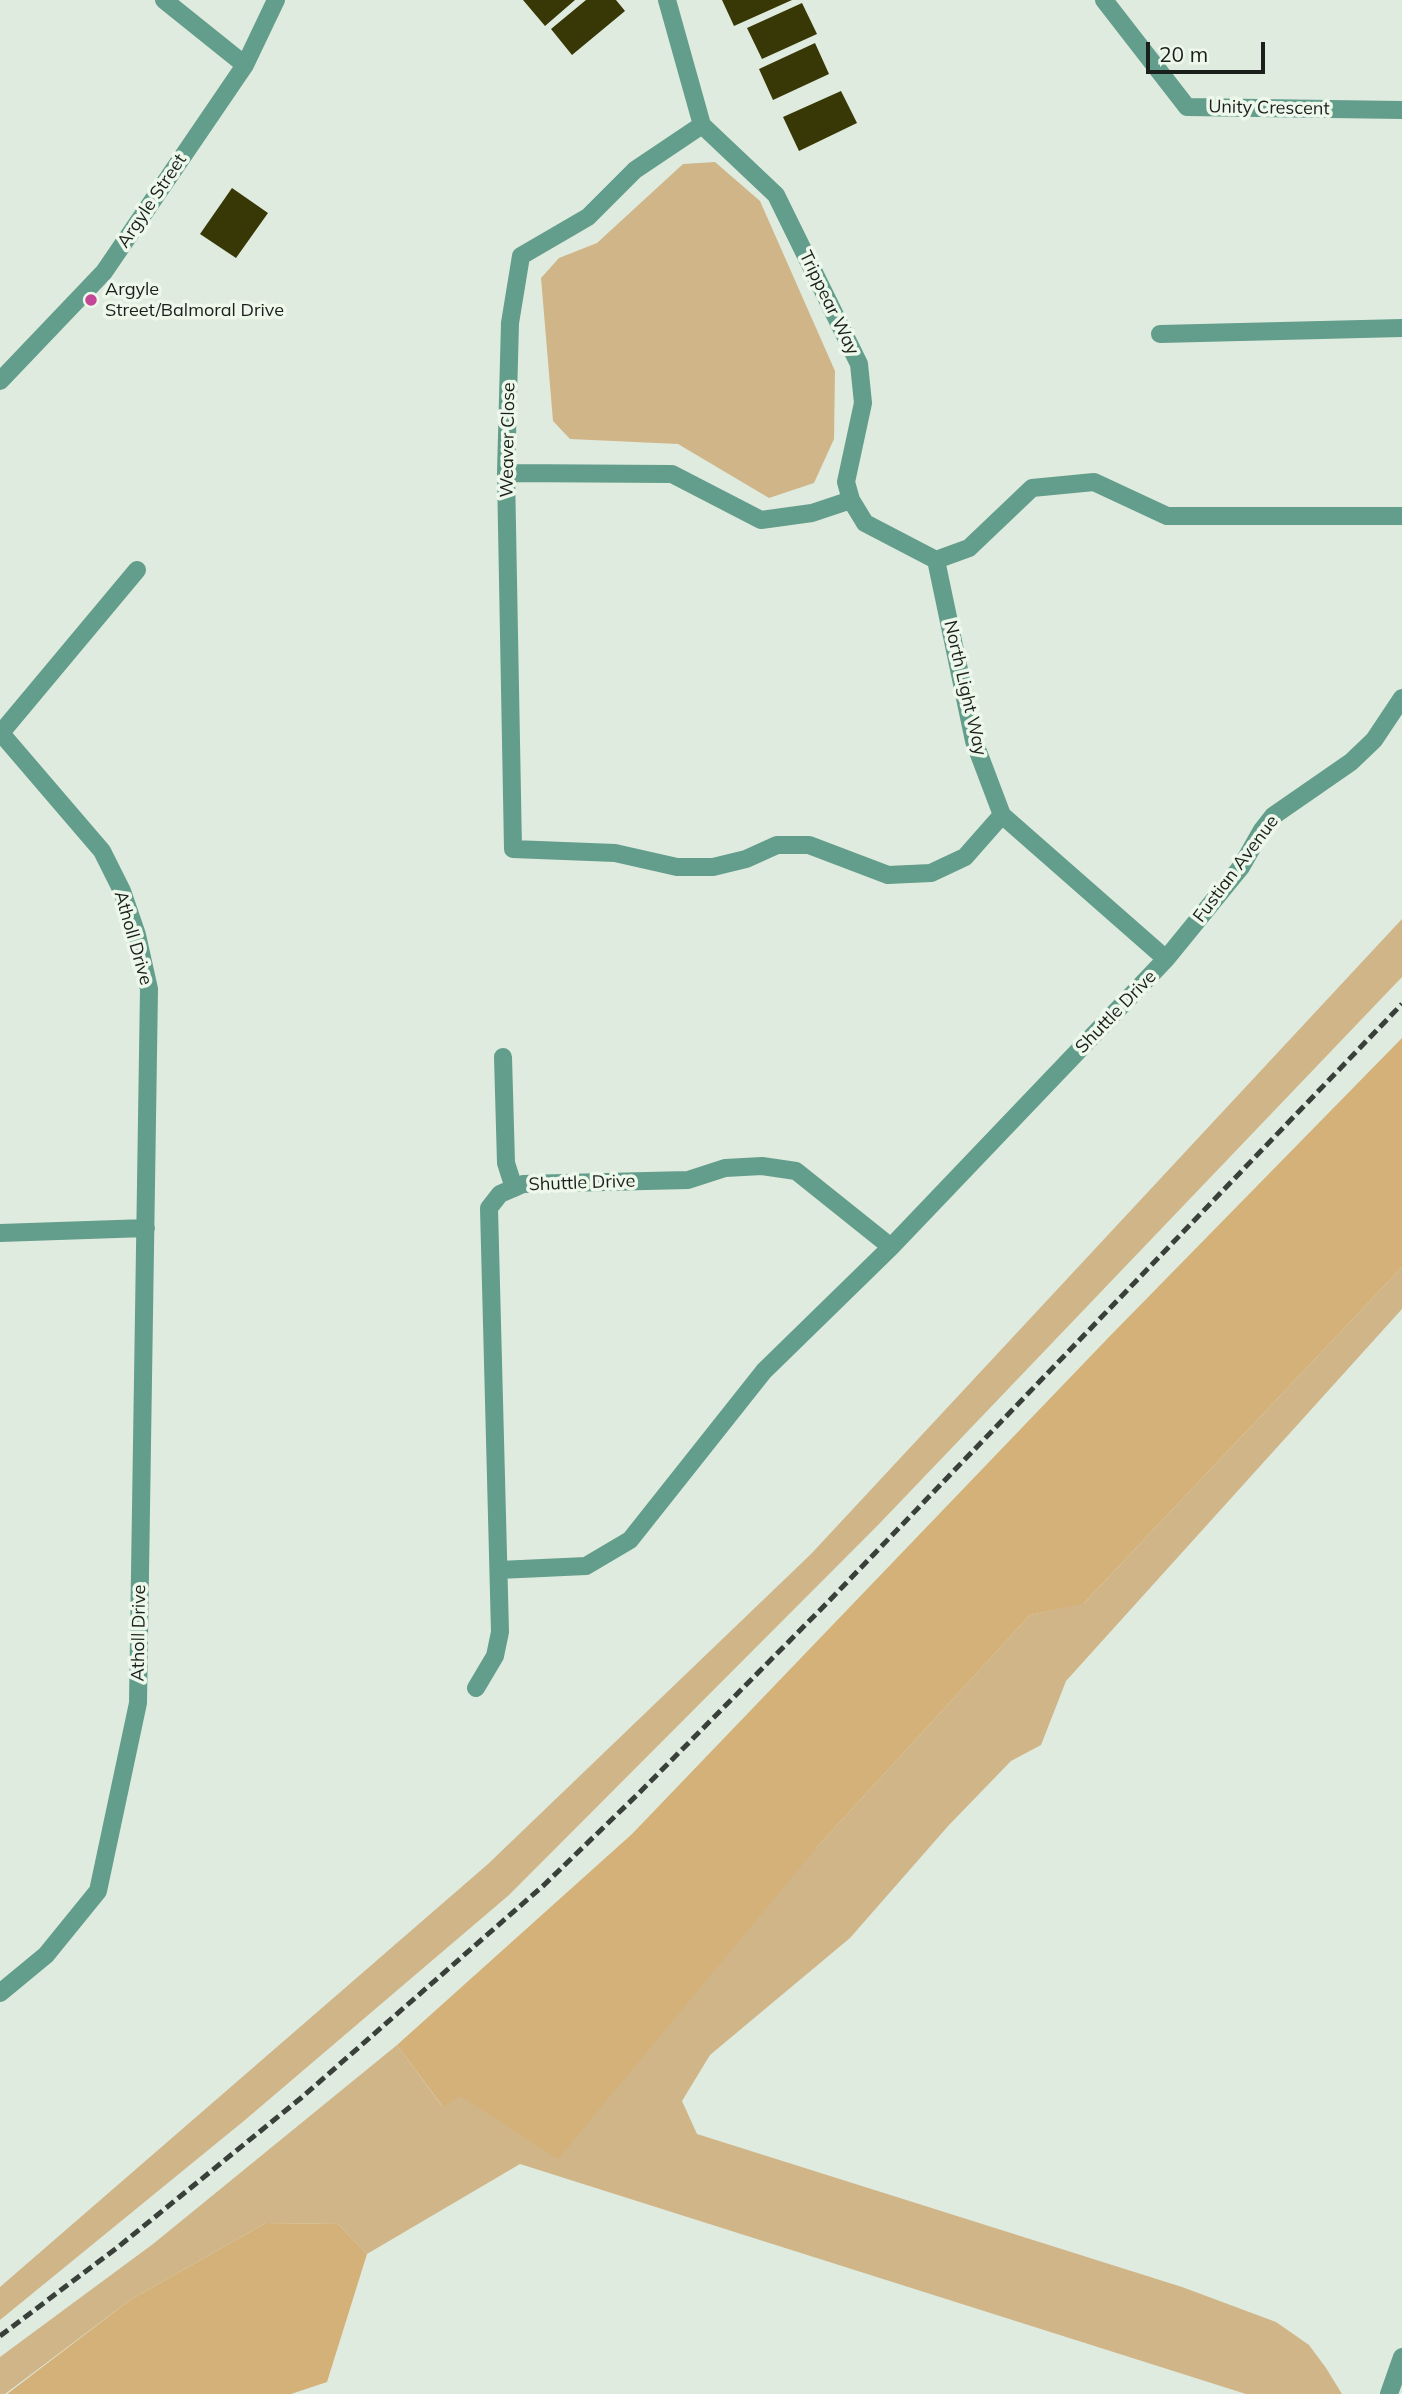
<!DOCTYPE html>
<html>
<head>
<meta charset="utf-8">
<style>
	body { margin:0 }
	#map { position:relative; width:1402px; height:2394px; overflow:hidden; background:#dfebde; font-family:Mulish,sans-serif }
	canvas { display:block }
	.scale { position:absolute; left:1146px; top:42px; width:119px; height:32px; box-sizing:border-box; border:4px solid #1b1f1b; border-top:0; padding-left:9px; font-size:21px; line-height:24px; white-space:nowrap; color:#1b1f1b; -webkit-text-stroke:5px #edf8eb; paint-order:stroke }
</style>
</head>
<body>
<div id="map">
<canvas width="1402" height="2394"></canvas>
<div class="scale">20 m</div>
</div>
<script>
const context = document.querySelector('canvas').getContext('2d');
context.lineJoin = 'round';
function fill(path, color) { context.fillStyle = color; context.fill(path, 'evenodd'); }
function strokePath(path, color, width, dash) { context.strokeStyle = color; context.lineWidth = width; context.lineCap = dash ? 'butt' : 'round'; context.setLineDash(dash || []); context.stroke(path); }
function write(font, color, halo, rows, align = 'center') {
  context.font = font + ' Mulish,sans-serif'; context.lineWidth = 7; context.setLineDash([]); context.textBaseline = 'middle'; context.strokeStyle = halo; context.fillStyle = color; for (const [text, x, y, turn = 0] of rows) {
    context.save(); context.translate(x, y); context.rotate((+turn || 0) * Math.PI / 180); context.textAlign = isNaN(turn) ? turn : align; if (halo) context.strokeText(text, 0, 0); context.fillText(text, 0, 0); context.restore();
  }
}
const green = new Path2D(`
	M715 162 760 201 835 371 834 439 814 483 769 498 678 444 570 439 553 421 541 278 559 258 597 243 683 164Z
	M1402 919V977L880 1523 509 1895 245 2120 0 2320V2287L488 1864 811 1554Z
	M1402 1267V1309L1066 1681 1041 1745 1011 1761 949 1825 850 1938 710 2055 682 2101 697 2134 1182 2287 1276 2322 1309 2345 1326 2368 1342 2394H1246L520 2164 367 2254 338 2224 266 2223 130 2300 5 2394H0V2357L153 2244 397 2045 442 2106 817 1847 1030 1615 1084 1603Z`);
const forest = new Path2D(`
	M1402 1038V1267L1083 1604 1030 1615 817 1847 558 2159 460 2096 443 2107 397 2045 632 1834 1109 1337Z
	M266 2223 338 2224 367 2254 327 2382 291 2394H7L130 2300Z`);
const building = new Path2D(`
	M523 0H575L545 26Z
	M586 0H616L625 11 572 55 551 29Z
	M722 0H792L734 26Z
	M802 3 817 34 762 59 747 28Z
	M815 43 829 74 773 100 759 69Z
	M841 91 857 123 799 151 783 117Z
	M232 188 268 213 236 258 200 234Z`);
const service = new Path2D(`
	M1160 334 1402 328
	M0 734 137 570
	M503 1057 506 1163 514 1188
	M1389 2394 1402 2357`);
const minor = new Path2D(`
	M164 0 245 65
	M667 0 702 125 776 195 859 364 863 403 846 482 851 500 865 523 936 560 969 548 1032 488 1094 482 1167 516H1402
	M1104 0 1187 107 1402 110
	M702 125 635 170 588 217 521 256 510 323 506 473 513 849 615 853 677 867H713L746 859 777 845H809L888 875 931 873 965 857 1002 815
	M0 381 104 272 245 65 276 0
	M506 473 672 474 761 520 812 513 851 500
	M936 560 974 741 1002 815 1166 959
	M0 732 102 851 122 891 137 935 149 989 138 1703 98 1891 46 1955 0 1993
	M0 1233 146 1228
	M499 1570 586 1566 630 1540 764 1371 891 1247 1166 959 1241 867 1262 830 1273 816 1351 762 1374 740 1402 698
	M476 1688 495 1656 500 1632 489 1208 500 1194 523 1184 688 1180 725 1168 762 1166 796 1171 891 1247`);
const rail = new Path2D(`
	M0 2336 118 2247 301 2098 544 1885 638 1794 827 1603 1402 1004`);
const markers = [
	[91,300,7,"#c44797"]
];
const streetNames = [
	["Unity Crescent",1269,108,1],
	["Argyle Street",152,201,-56],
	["Trippear Way",829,303,64],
	["Weaver Close",508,440,-89],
	["North Light Way",965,688,77],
	["Fustian Avenue",1236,869,-53],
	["Atholl Drive",133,938,74],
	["Shuttle Drive",1116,1012,-46],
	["Shuttle Drive",582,1183,-2],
	["Atholl Drive",139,1633,-89]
];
const poiNames = [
	["Argyle",105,290],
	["Street/Balmoral Drive",105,311]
];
fill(green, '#d0b589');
fill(forest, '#d4b178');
fill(building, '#373806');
strokePath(service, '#639d8c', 18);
strokePath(minor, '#639d8c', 18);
strokePath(rail, '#393f39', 5, [10, 5]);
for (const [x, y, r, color] of markers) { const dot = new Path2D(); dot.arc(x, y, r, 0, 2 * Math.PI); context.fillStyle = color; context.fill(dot); strokePath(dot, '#edf8eb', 2.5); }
write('18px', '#1b1f1b', '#edf8eb', streetNames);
write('18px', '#1b1f1b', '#edf8eb', poiNames, 'left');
</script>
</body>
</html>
